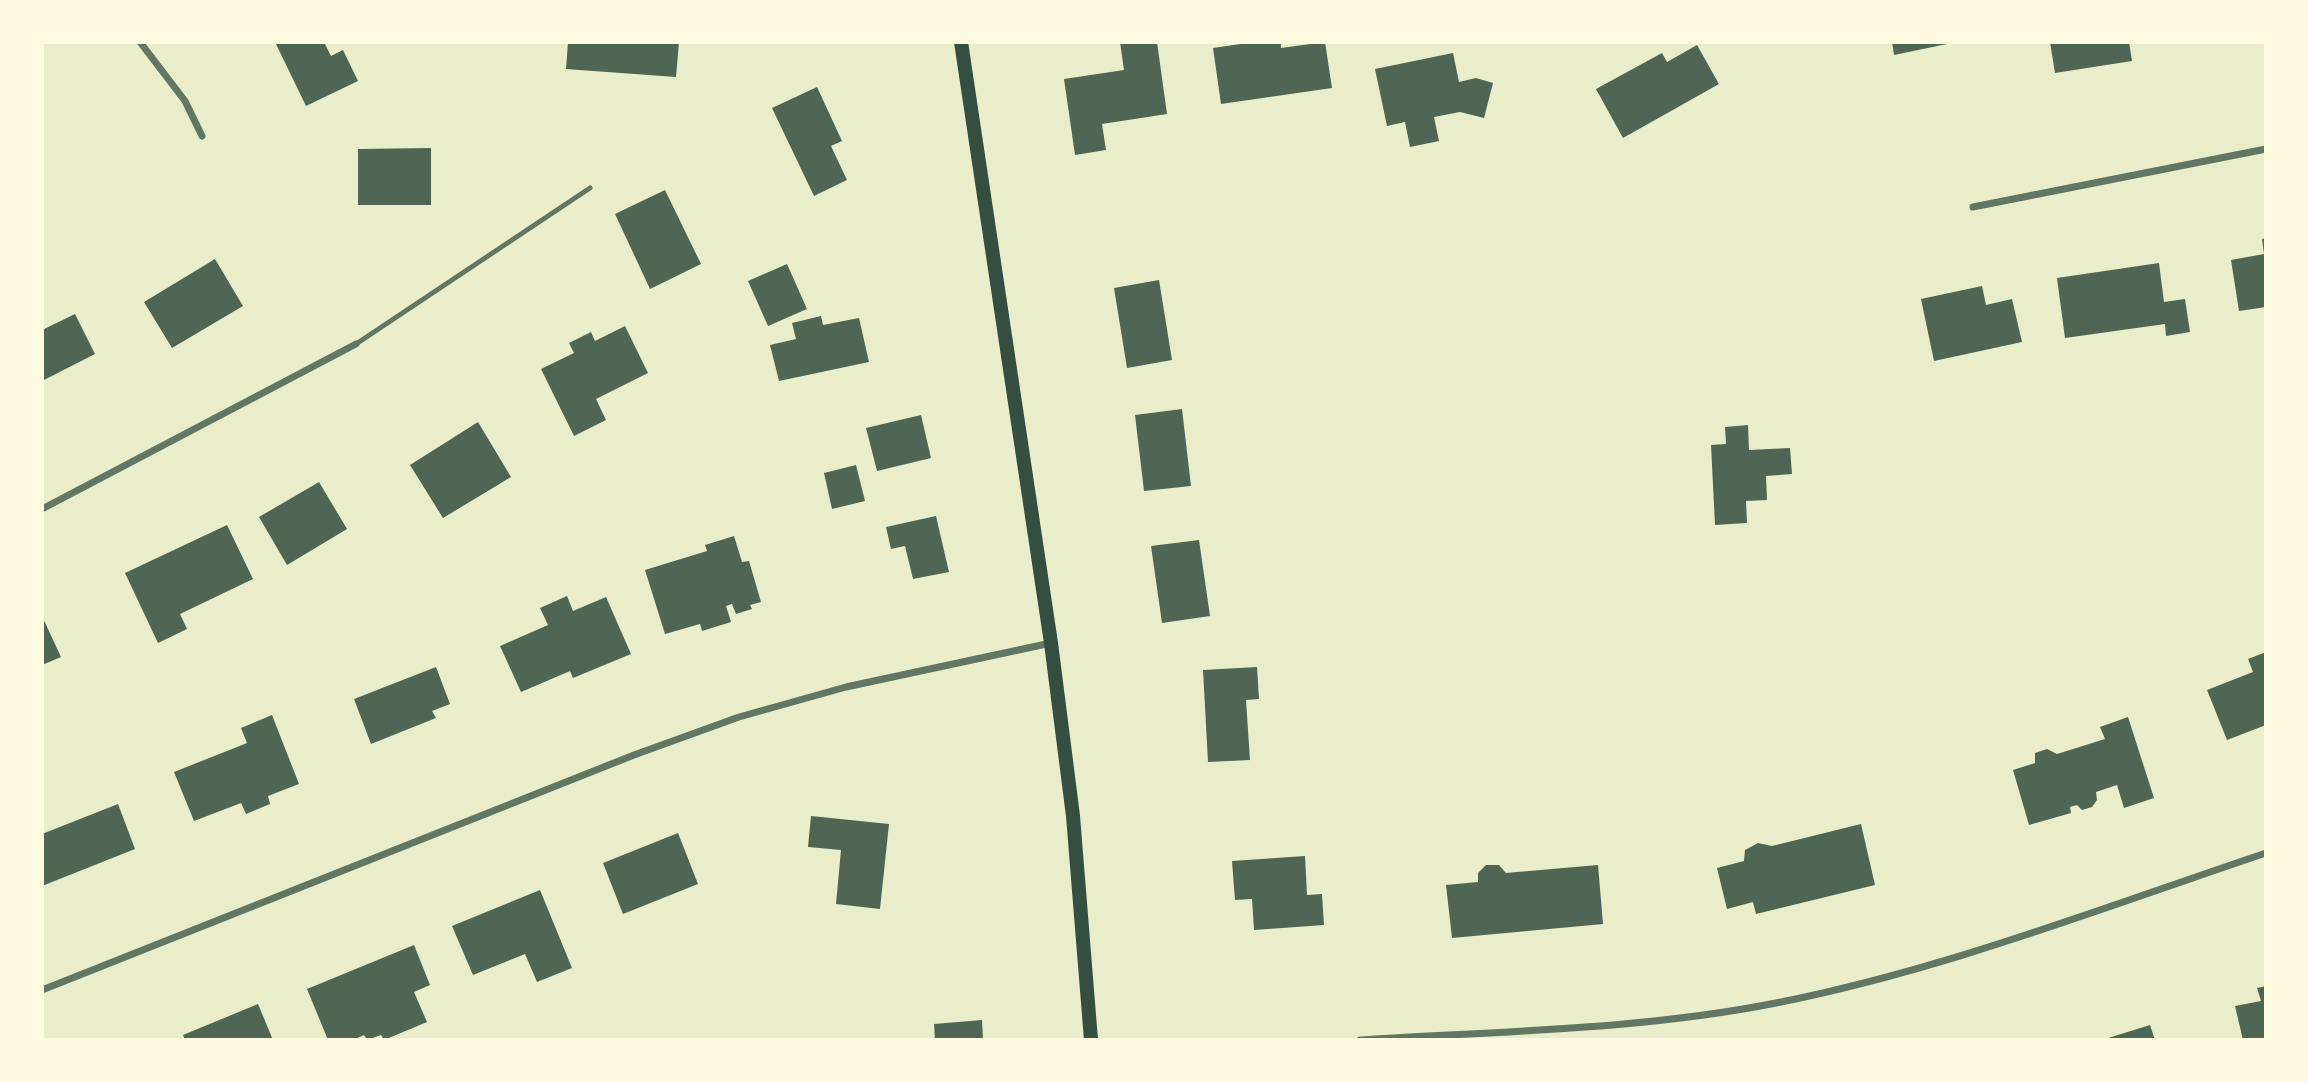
<!DOCTYPE html>
<html>
<head>
<meta charset="utf-8">
<style>
	body { margin:0 }
	#map { position:relative; width:2308px; height:1082px; overflow:hidden; background:#e9edc9; font-family:"Crimson Pro",serif }
	canvas { display:block }
	.frame { position:absolute; inset:0; border:44px solid #fefae0; pointer-events:none }
</style>
</head>
<body>
<div id="map">
<canvas width="2308" height="1082"></canvas>
<div class="frame"></div>
</div>
<script>
const context = document.querySelector('canvas').getContext('2d');
context.lineJoin = 'round';
function fill(path, color) { context.fillStyle = color; context.fill(path, 'evenodd'); }
function strokePath(path, color, width, dash) { context.strokeStyle = color; context.lineWidth = width; context.lineCap = dash ? 'butt' : 'round'; context.setLineDash(dash || []); context.stroke(path); }
const building = new Path2D(`
	M275 42H324L331 56 343 50 358 81 306 106Z
	M568 42H679L676 77 566 69Z
	M1120 42H1157L1167 114 1102 124 1106 150 1075 155 1064 79 1124 70Z
	M1254 42H1281V48L1325 42 1332 88 1221 104 1213 48Z
	M1892 42H1947V44L1894 55Z
	M2050 42H2129L2132 61 2055 73Z
	M1697 45 1719 84 1623 138 1596 89 1662 53 1667 62Z
	M1453 53 1459 82 1476 78 1493 83 1484 118 1460 112 1434 117 1439 141 1410 147 1405 122 1387 126 1375 69Z
	M817 87 842 141 831 146 847 180 814 196 772 108Z
	M431 148V205H358V149Z
	M665 190 701 264 650 289 615 214Z
	M2266 238V307L2239 311 2231 260 2264 254 2262 239Z
	M215 259 243 306 172 348 144 302Z
	M2159 263 2164 302 2185 299 2190 332 2166 336 2165 324 2065 338 2057 278Z
	M787 264 807 309 768 326 748 281Z
	M1159 280 1172 360 1127 368 1114 288Z
	M1982 286 1986 305 2012 299 2022 342 1934 361 1921 299Z
	M75 314 95 354 42 381V330Z
	M821 316 823 325 859 318 869 362 779 381 770 345 796 339 792 323Z
	M625 326 648 373 596 399 606 420 574 436 541 369 574 353 569 343 591 332 595 341Z
	M1182 409 1191 486 1144 491 1135 415Z
	M921 415 931 458 877 471 866 428Z
	M478 422 511 477 443 518 410 465Z
	M1748 425 1749 450 1790 448 1792 474 1766 476 1767 500 1746 501 1747 523 1715 525 1711 445 1726 444 1725 427Z
	M856 465 865 501 832 509 824 473Z
	M319 482 347 529 287 565 259 517Z
	M936 516 949 572 913 579 905 546 891 549 886 527Z
	M227 525 253 579 180 614 187 629 158 643 125 573Z
	M734 536 742 562 749 561 761 602 750 605 752 609 736 614 732 604 726 606 731 622 702 631 700 624 665 634 645 570 707 551 705 545Z
	M1199 540 1210 616 1162 623 1151 546Z
	M567 596 573 611 606 597 631 654 573 678 570 671 521 692 500 646 548 625 540 608Z
	M42 616 61 657 42 665Z
	M2266 652V725L2227 740 2207 690 2253 672 2248 659Z
	M436 667 450 704 432 711 436 718 371 744 354 699Z
	M1257 667 1259 699 1246 700 1250 760 1208 762 1203 670Z
	M272 715 299 784 268 796 270 804 246 814 241 803 194 821 174 772 247 743 241 728Z
	M2128 717 2154 798 2124 808 2117 785 2096 792 2097 800 2092 807 2082 810 2077 805 2070 807 2071 813 2029 825 2013 770 2035 763V753L2047 749 2057 754 2105 739 2100 727Z
	M118 804 135 849 42 886V834Z
	M811 816 889 824 880 909 836 904 841 850 808 847Z
	M1861 824 1875 885 1756 914 1753 902 1727 909 1717 868 1744 861 1745 850 1758 843 1772 846Z
	M678 833 698 884 623 914 603 863Z
	M1305 856 1307 895 1322 894 1324 925 1254 930 1252 899 1235 900 1232 861Z
	M1486 865H1499L1506 873 1598 865 1603 924 1452 938 1446 885 1478 882V873Z
	M540 890 572 968 537 982 525 954 473 975 452 926Z
	M414 945 430 985 414 992 427 1022 384 1040 381 1035 367 1040 364 1035 353 1040H328L307 989Z
	M2266 986V1040H2243L2235 1006 2261 1001 2257 988Z
	M258 1004 273 1040H185L183 1035Z
	M982 1020 983 1040H935L934 1024Z
	M2150 1025 2155 1040H2105V1039Z`);
const service = new Path2D(`
	M356 344 590 188`);
const minor = new Path2D(`
	M140 42 185 101 202 136
	M1973 207 2266 149
	M42 509 356 344
	M42 990 634 755 739 717 846 687 1051 643
	M1360 1040C1498 1031 1640 1030 1776 1003 1943 970 2105 907 2266 853`);
const secondary = new Path2D(`
	M961 42 1051 643 1073 816 1091 1040`);
fill(building, '#4f6655');
strokePath(service, '#617663', 5);
strokePath(minor, '#617663', 7);
strokePath(secondary, '#344e41', 14);
</script>
</body>
</html>
